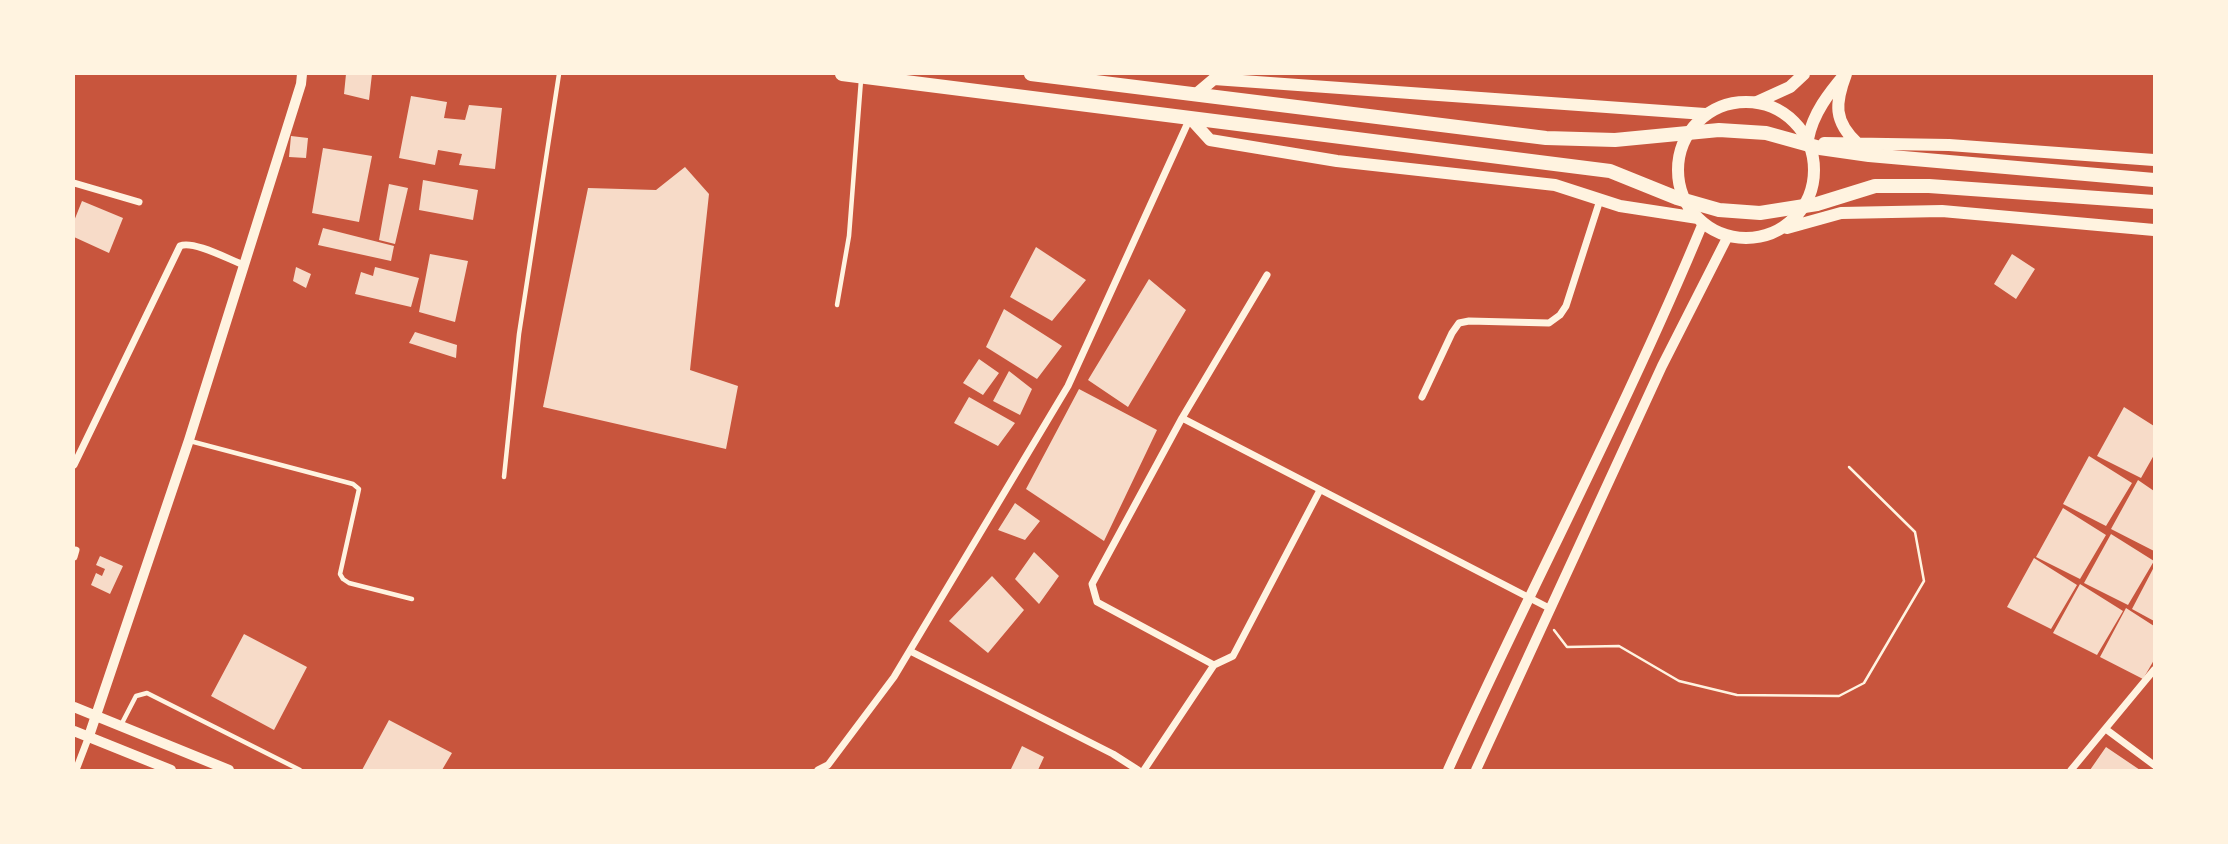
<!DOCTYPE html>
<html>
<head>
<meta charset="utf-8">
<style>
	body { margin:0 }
	#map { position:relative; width:2228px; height:844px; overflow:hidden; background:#c8553d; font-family:"Exo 2",sans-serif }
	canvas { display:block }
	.frame { position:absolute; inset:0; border:75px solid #fff3e0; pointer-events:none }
</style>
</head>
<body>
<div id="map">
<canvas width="2228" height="844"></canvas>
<div class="frame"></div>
</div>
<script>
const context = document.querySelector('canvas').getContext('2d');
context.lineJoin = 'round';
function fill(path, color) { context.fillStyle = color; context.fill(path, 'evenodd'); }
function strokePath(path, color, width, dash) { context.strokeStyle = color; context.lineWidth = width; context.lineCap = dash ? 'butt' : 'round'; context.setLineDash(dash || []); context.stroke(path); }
const building = new Path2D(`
	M346 74H372L369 100 344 94Z
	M411 96 447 102 444 118 465 120 469 105 502 108 495 169 459 165 462 154 438 150 435 165 399 158Z
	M291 136 308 138 306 158 289 157Z
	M323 148 372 156 359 222 312 213Z
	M685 167 709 194 690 370 738 386 726 449 543 407 588 188 656 190Z
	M423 180 478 190 473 220 419 210Z
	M389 184 408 188 395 244 379 240Z
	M82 201 123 218 109 253 74 237V221Z
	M323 228 394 246 391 261 318 245Z
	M1036 247 1086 280 1052 321 1010 297Z
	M430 254 468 261 455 322 419 312Z
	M2012 254 2035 269 2016 299 1994 284Z
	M296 267 311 274 306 288 293 281Z
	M375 267 419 278 411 307 355 294 361 272 373 276Z
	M1149 279 1186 310 1128 407 1088 380Z
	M1004 309 1062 346 1037 379 986 347Z
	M415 332 457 345 456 358 409 343Z
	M979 359 999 373 983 395 963 383Z
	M1009 371 1032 389 1020 415 993 401Z
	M1079 389 1157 430 1104 541 1026 489Z
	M969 397 1015 423 998 446 954 423Z
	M2124 407 2154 426V455L2141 478 2097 456Z
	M2089 456 2132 483 2106 526 2063 504Z
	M2138 480 2154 491V551L2111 529Z
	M1015 503 1040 521 1025 540 998 530Z
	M2063 508 2106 535 2080 579 2036 557Z
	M2111 534 2154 561 2128 605 2084 583Z
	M1034 552 1059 576 1039 604 1015 579Z
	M100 556 123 566 110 594 91 585 96 573 102 576 105 569 96 565Z
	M2034 558 2077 585 2051 629 2007 607Z
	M2154 567V621L2132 609Z
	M992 576 1024 610 988 653 949 621Z
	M2080 584 2123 611 2097 655 2053 633Z
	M2126 608 2154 626V660L2143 679 2100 657Z
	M244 634 307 667 274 730 211 696Z
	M389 720 452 753 442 770H362Z
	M1022 746 1044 757 1038 770 1011 769Z
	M2106 747 2140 770H2090Z`);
const path = new Path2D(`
	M1554 630 1567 647 1619 646 1679 681 1737 695 1839 696 1864 683 1924 581 1915 532 1849 467`);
const service = new Path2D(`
	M837 305 849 236 861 80
	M190 441 353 484 359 489 340 574 343 579 349 583 412 599
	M504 477 519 334 559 74
	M121 725 136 696 147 693 300 770`);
const minor = new Path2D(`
	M74 183 139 202
	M1267 275 1182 418 1551 609
	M1422 397 1452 333 1459 323 1469 321 1549 323 1560 315 1566 306 1600 200
	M1182 418 1092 584 1097 602 1214 665
	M74 465 180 246C193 240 230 260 244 265
	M74 557 76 550
	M910 651 1113 754 1138 770
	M2107 730 2154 765
	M76 770 89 736
	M818 770 828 765 894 677 1068 386 1190 118
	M1144 770 1214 665 1233 656 1320 490
	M2071 770 2154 670`);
const tertiary = new Path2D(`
	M74 707 229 770
	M74 731 171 770
	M89 736 189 440 301 84 302 74
	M1448 770C1531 587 1626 409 1703 223
	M1476 770 1662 366 1728 236`);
const secondary = new Path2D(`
	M1757 102 1790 87 1804 74
	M1808 139C1813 113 1829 93 1845 74`);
const primary = new Path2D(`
	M1846 74C1835 103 1833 121 1858 144
	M1195 95 1214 79 1705 114
	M1678 170a68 68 0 1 1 136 0a68 68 0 1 1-136 0Z
	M1190 118 1210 140 1337 161 1555 185 1620 206 1698 218
	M1824 143 1949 145 2154 160
	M1787 228 1841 213 1942 211 2154 230`);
const trunk = new Path2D(`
	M842 74 1610 171 1677 198 1719 210 1760 213 1817 204 1875 186H1929L2154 202
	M1031 74 1546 138 1615 140 1719 130 1766 133 1820 148 1869 155 2154 180`);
fill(building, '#f7dbc8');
strokePath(path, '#fff3e0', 2.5);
strokePath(service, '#fff3e0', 4.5);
strokePath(minor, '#fff3e0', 7);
strokePath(tertiary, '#fff3e0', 10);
strokePath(secondary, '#fff3e0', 12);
strokePath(primary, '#fff3e0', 12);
strokePath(trunk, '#fff3e0', 14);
</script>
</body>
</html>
